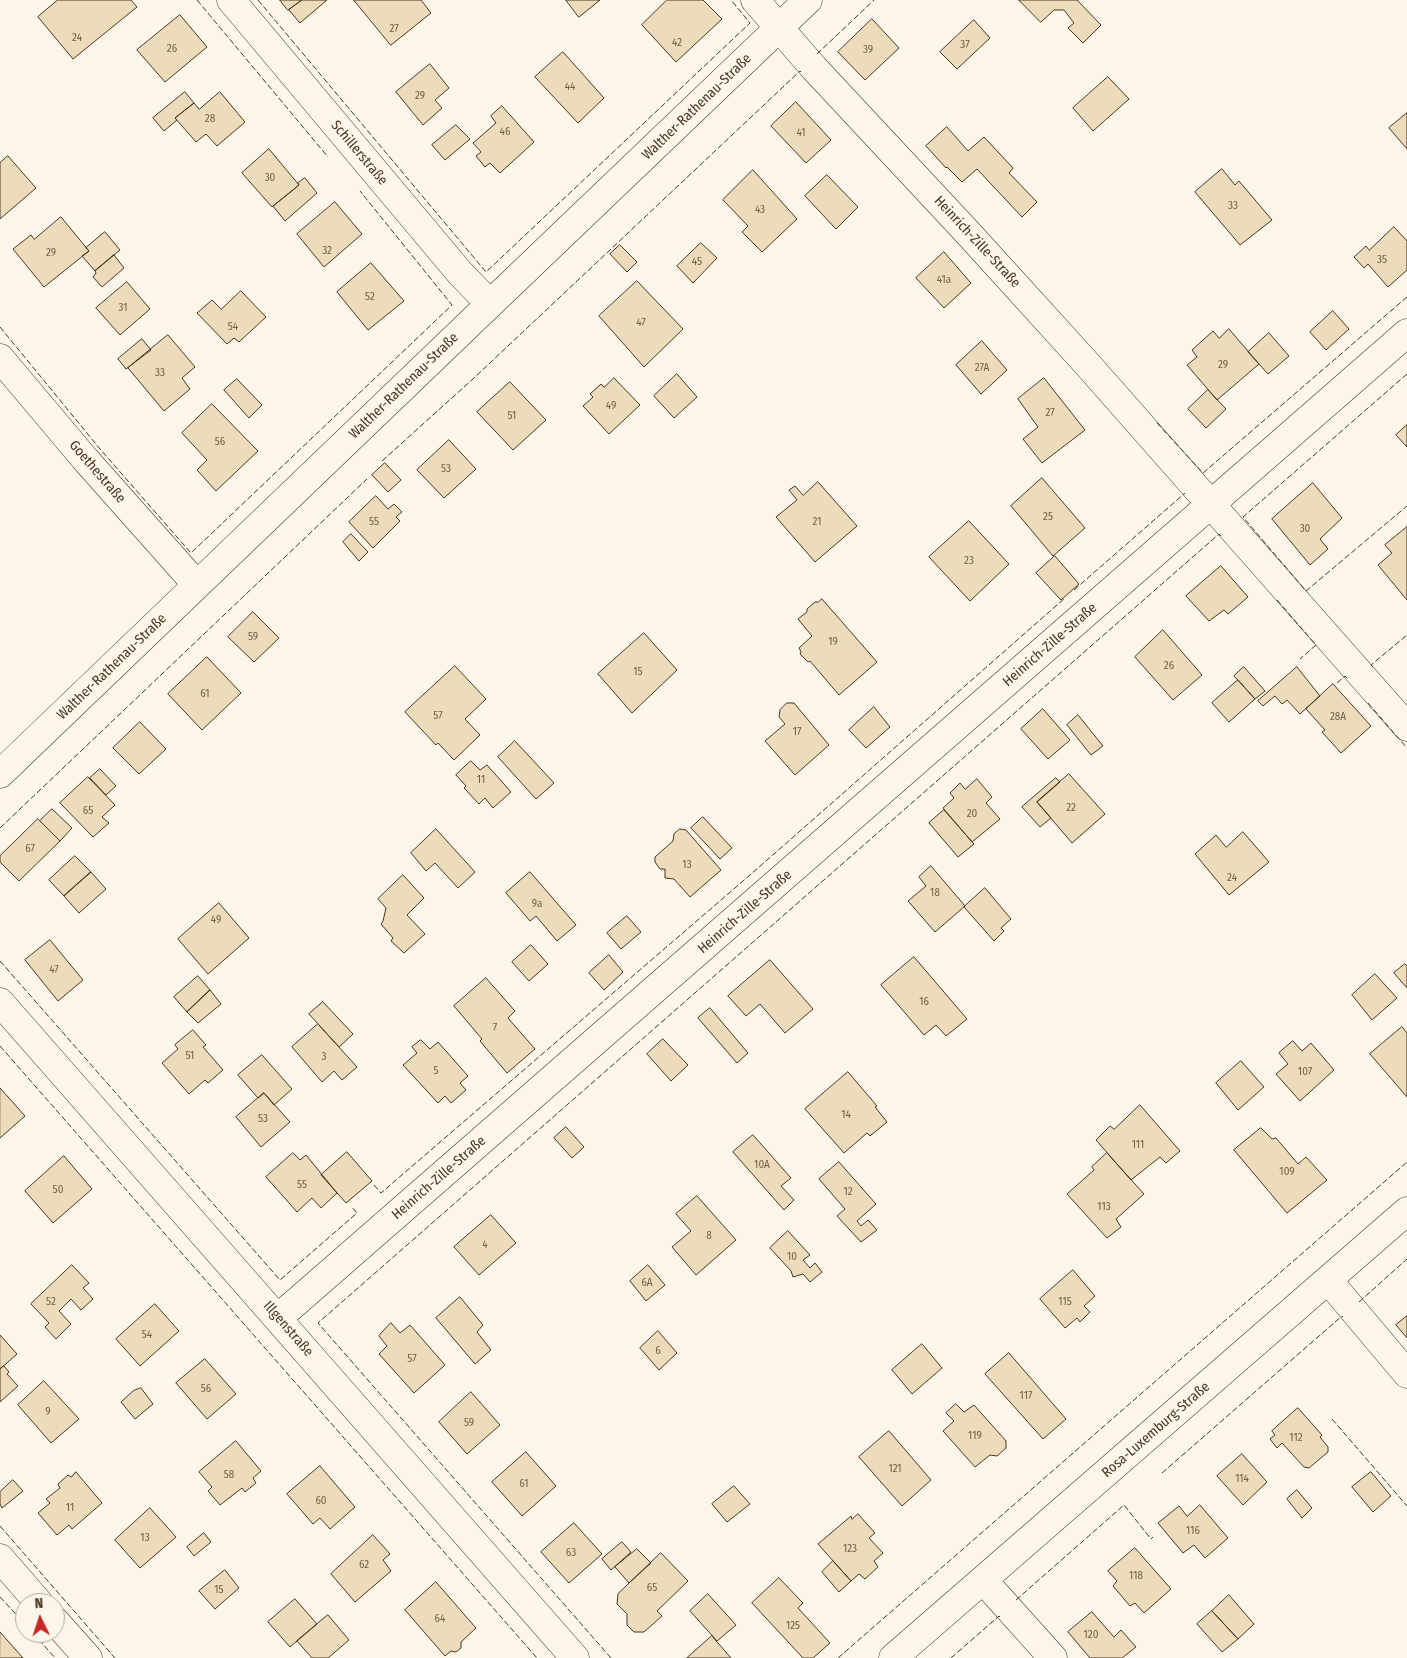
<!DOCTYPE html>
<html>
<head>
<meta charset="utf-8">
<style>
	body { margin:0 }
	#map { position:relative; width:1407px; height:1658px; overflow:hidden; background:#fbf6e9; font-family:"Fira Sans Condensed",sans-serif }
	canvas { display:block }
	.north { position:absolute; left:15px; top:1593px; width:50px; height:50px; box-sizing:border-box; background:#fbf6e9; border:1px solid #b4a999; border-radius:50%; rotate:356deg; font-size:14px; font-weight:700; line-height:20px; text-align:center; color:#4a3520 }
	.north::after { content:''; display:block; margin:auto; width:18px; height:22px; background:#c62828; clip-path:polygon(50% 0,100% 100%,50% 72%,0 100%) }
</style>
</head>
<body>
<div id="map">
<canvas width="1407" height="1658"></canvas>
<div class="north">N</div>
</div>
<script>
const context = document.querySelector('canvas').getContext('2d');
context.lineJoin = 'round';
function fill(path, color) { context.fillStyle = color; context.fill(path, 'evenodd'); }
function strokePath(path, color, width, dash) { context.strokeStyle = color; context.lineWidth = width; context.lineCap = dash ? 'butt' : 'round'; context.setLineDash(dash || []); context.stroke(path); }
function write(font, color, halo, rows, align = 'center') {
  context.font = font + ' "Fira Sans Condensed",sans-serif'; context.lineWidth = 4; context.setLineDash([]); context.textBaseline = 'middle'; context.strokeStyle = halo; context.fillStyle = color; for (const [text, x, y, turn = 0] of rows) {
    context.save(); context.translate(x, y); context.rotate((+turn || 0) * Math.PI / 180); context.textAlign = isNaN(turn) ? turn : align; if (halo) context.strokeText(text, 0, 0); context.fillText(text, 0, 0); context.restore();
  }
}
const building = new Path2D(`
	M58 0H131L137 7 73 59 38 17Z
	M280 0H302L288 10Z
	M302 0H327L300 23 289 10Z
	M354 0H421L431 13 391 45Z
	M566 0H600L579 17Z
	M667 0H703L722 19 676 62 642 25Z
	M1019 0H1077L1101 25 1083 43 1068 28 1074 23 1064 10H1054L1041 22Z
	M180 15 207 47 165 82 137 50Z
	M872 19 899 48 865 80 838 52Z
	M974 20 990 38 957 69 940 52Z
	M563 52 604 98 578 123 535 77Z
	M430 64 449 88 435 100 442 108 423 125 396 92Z
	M1108 77 1129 99 1093 131 1073 108Z
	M185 92 194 103 175 118 177 120 164 131 153 118Z
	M220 92 245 122 217 146 206 134 196 142 175 118 194 103 199 109Z
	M796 102 831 140 806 163 771 126Z
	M502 106 534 142 500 173 490 163 485 167 476 156 481 152 473 143 496 123 491 116Z
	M1407 113V149L1389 128Z
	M456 125 470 139 445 160 432 145Z
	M947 127 968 151 984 137 1013 168 1009 173 1037 202 1022 217 977 169 962 182 947 167 946 168 926 146Z
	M269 149 299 185 272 207 242 173Z
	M8 156 36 188 0 219V163Z
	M1222 169 1235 185 1239 181 1272 220 1240 245 1195 192Z
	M753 170 797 219 762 252 742 232 748 226 723 200Z
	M827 175 858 207 836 229 805 196Z
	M305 178 317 193 285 221 273 206 299 185 298 183Z
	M335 202 362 234 324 267 297 234Z
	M61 217 89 251 44 287 13 249 31 235 34 239Z
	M1394 227 1407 241V270L1388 287 1368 264 1364 268 1354 257 1366 246 1369 250Z
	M105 232 120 250 95 271 82 256 89 251 86 248Z
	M701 243 717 258 693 283 677 266Z
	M620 245 637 262 627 272 610 254Z
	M944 252 971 283 944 308 916 278Z
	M114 255 124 268 102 287 93 277 96 273 95 271Z
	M371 263 404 301 368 330 337 292Z
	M637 281 683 329 644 367 599 316Z
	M127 282 150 309 120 335 96 308Z
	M241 291 266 317 239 342 234 338 227 344 197 313 212 300 221 309Z
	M1333 311 1349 329 1326 350 1310 332Z
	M1229 329 1259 364 1217 400 1187 365 1197 357 1192 350 1213 331 1219 338Z
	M1269 333 1289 356 1268 374 1248 352Z
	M168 335 195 367 182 378 190 389 164 411 128 368Z
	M142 339 151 350 126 369 118 359Z
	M982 341 1007 370 981 394 956 365Z
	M677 374 697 397 674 418 654 396Z
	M614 378 640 405 609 434 583 406 593 397 590 394 601 384 604 387Z
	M1044 378 1085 430 1042 463 1023 439 1038 427 1018 399Z
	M237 379 262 405 249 418 224 390Z
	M510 382 546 420 513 450 477 412Z
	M1208 390 1226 409 1206 428 1188 409Z
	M212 404 258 451 216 491 197 470 207 460 182 433Z
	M1407 425V447L1396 435Z
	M449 440 476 469 444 498 417 470Z
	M385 463 401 480 388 492 372 475Z
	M1042 478 1085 528 1053 556 1011 506Z
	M818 482 857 526 815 562 776 517 797 500 789 490 795 486 803 495Z
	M1313 483 1342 518 1320 539 1328 549 1310 565 1272 519Z
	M376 496 388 509 394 504 402 512 396 517 400 521 373 548 349 522Z
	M969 521 1009 564 970 601 929 557Z
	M1407 527V600L1378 565 1392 553 1385 545Z
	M351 534 368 552 359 561 343 542Z
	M1055 556 1079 584 1061 600 1036 573Z
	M1221 566 1248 597 1228 614 1224 610 1209 621 1186 596Z
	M822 599 877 662 839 695 810 661 808 662 800 654 801 652 799 648 812 636 798 619 807 612V609L815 602H818Z
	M253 612 279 638 254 662 228 637Z
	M1163 630 1202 675 1173 700 1135 657Z
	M644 633 677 670 632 713 598 674Z
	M207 657 241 693 202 730 168 694Z
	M455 666 486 699 465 719 480 735 454 760 438 743 436 745 405 712Z
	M1244 667 1265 691 1255 699 1234 676Z
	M1297 667 1320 696 1300 714 1287 700 1282 704 1275 696 1263 706 1258 701Z
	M1238 680 1255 699 1229 722 1212 703Z
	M1333 684 1371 726 1341 753 1322 732 1325 730 1306 709Z
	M787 703H794L829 745 795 775 765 741 785 724 779 717 780 710Z
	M874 707 890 727 866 748 849 730Z
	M1043 709 1070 740 1048 759 1021 729Z
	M1078 715 1103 746 1091 755 1067 725Z
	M140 722 166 749 139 774 113 748Z
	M515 741 554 783 536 799 498 757Z
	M471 761 480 770 487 765 511 792 493 808 485 798 479 804 464 788 466 786 456 775Z
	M100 769 116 786 106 795 90 778Z
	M1069 774 1105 814 1072 843 1037 802Z
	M88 777 115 805 102 817 109 823 93 837 60 803Z
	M1056 778 1060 782 1037 802 1051 818 1040 827 1022 807Z
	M977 779 992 797 986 803 1000 819 972 842 943 808 954 798 950 793 960 783 965 789Z
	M52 809 72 828 60 841 40 821Z
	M944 810 974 844 958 857 929 823Z
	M703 817 732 848 720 859 691 828Z
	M38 819 60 841 19 881 0 862V856Z
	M436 829 475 872 458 888 435 863 426 871 411 853Z
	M680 829 686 830 721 870 690 897 674 879 665 878V869H660L655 862V857L673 841 674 834Z
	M1243 832 1269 862 1229 895 1195 854 1216 835 1226 847Z
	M75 856 91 872 64 896 49 880Z
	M931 866 965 906 935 932 908 901 926 886 919 877Z
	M91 872 106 889 79 913 64 896Z
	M530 872 576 925 557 941 536 916 530 921 506 893Z
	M403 875 424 898 407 915 425 934 404 953 391 941 393 938 381 924 383 921 386 908 378 899Z
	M985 888 1011 919 1001 928 1004 931 994 941 964 907Z
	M219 903 249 938 208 974 178 939Z
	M627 916 641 932 621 949 607 933Z
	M50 940 83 980 58 1001 25 960Z
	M531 945 548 964 529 981 512 962Z
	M609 955 623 972 604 990 589 973Z
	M914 957 967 1019 946 1036 936 1025 924 1035 881 985Z
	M770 960 813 1009 785 1033 760 1004 746 1016 728 996Z
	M1405 964 1407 966V988L1394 973Z
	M1375 974 1397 998 1372 1020 1352 995Z
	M198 976 210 990 187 1012 174 997Z
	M486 978 515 1011 508 1018 535 1049 507 1073 480 1041 482 1039 454 1006Z
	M210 990 221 1004 198 1023 187 1012Z
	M323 1002 353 1034 339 1047 309 1014Z
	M710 1008 748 1053 737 1063 698 1018Z
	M318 1024 357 1067 342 1080 334 1071 322 1082 292 1047Z
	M1402 1027 1407 1033V1097L1370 1054Z
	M193 1030 206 1045 203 1047 223 1070 208 1083 205 1080 189 1094 162 1063 178 1049 175 1045Z
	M663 1039 688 1065 671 1081 647 1054Z
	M421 1040 430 1049 438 1042 468 1076 460 1083 466 1090 451 1103 445 1096 438 1103 403 1065 417 1053 412 1047Z
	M1293 1041 1302 1051 1311 1043 1334 1070 1300 1101 1276 1074 1288 1064 1279 1053Z
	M262 1055 292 1089 274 1105 264 1093 258 1098 238 1075Z
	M1241 1061 1264 1087 1238 1110 1216 1083Z
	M848 1072 877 1106 875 1107 887 1122 870 1136 867 1133 844 1153 805 1109Z
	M0 1088 25 1116 0 1138Z
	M264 1093 290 1122 261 1147 236 1117Z
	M1140 1105 1180 1151 1166 1163 1160 1157 1131 1180 1096 1140 1110 1126 1114 1129Z
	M566 1127 584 1147 572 1158 554 1138Z
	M1261 1128 1272 1139 1276 1138 1298 1164 1306 1157 1327 1180 1287 1213 1234 1150Z
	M753 1135 791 1178 781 1186 794 1200 784 1210 733 1152Z
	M347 1152 372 1181 346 1203 321 1175Z
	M293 1153 300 1160 306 1155 337 1193 321 1208 312 1198 297 1212 266 1177Z
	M1107 1153 1144 1194 1116 1219 1121 1227 1107 1238 1067 1194 1094 1170 1092 1167Z
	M64 1156 92 1189 53 1223 25 1191Z
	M839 1162 876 1204 857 1221 861 1226 868 1220 877 1230 861 1242 837 1216 845 1209 819 1179Z
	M697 1196 736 1240 696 1275 672 1247 691 1231 676 1214Z
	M491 1215 516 1243 479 1275 454 1247Z
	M788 1231 810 1255 803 1260 810 1268 815 1263 822 1272 810 1282 803 1274 793 1277 791 1271 770 1248Z
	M72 1265 89 1283 83 1288 93 1299 81 1310 71 1299 59 1311 71 1324 56 1339 45 1327 49 1323 31 1304Z
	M648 1265 665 1285 646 1301 630 1281Z
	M1073 1270 1095 1296 1084 1306 1090 1312 1080 1322 1077 1318 1065 1328 1040 1299Z
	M460 1297 483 1325 477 1332 491 1350 475 1364 436 1318Z
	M155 1304 179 1331 140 1366 116 1339Z
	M1407 1316V1338L1396 1325Z
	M391 1323 400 1333 410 1325 445 1365 414 1393 379 1354 387 1346 379 1336Z
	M658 1331 677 1353 659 1370 640 1348Z
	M0 1335 17 1354 0 1369Z
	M922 1344 942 1368 912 1394 892 1370Z
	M1009 1353 1066 1419 1043 1439 985 1374Z
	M205 1359 236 1394 207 1419 176 1383Z
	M4 1366 9 1372 7 1374 18 1386 0 1402V1369Z
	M44 1381 79 1419 51 1443 18 1405Z
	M141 1388 153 1404 135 1419 121 1402 133 1391Z
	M471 1392 500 1425 467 1454 439 1422Z
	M956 1404 964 1412 974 1405 1006 1441V1448L997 1456 990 1455 975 1467 943 1431 954 1421 946 1413Z
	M1298 1408 1322 1435 1320 1437 1328 1447V1452L1309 1468 1304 1467 1282 1443 1277 1448 1270 1439 1275 1435 1272 1431Z
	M889 1431 931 1480 902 1506 859 1457Z
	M236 1441 261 1471 253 1478 256 1483 245 1492 242 1488 220 1505 208 1491 212 1487 199 1472Z
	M526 1452 556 1486 522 1516 492 1482Z
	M1242 1454 1267 1482 1243 1505 1217 1476Z
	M320 1466 355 1507 330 1529 320 1518 313 1524 287 1494Z
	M76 1472 102 1503 72 1529 69 1525 57 1535 38 1513 50 1503 46 1499 60 1488 58 1484 68 1475 71 1477Z
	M1371 1472 1391 1496 1373 1512 1352 1487Z
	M13 1480 23 1491 2 1508 0 1504V1492Z
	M734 1486 750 1504 727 1522 712 1504Z
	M1297 1490 1312 1508 1302 1518 1287 1499Z
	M1200 1505 1228 1538 1205 1558 1194 1545 1183 1553 1158 1523 1179 1506 1187 1516Z
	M150 1508 176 1537 140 1568 115 1540Z
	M858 1514 875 1533 869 1538 883 1553 874 1561 878 1567 865 1579 859 1574 851 1581 818 1544 851 1516 852 1519Z
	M574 1523 602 1554 569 1583 541 1552Z
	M204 1533 211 1542 194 1556 187 1547Z
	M373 1535 390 1554 383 1560 391 1571 355 1602 331 1574Z
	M622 1542 631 1552 611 1570 602 1559Z
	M1135 1548 1171 1589 1144 1613 1135 1603 1130 1606 1113 1586 1117 1581 1108 1571Z
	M637 1549 651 1563 629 1583 615 1567Z
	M661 1553 688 1581 657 1611 662 1616 644 1632H634L627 1625V1614L617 1604 618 1594Z
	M833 1561 851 1581 839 1592 822 1572Z
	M225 1570 239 1588 215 1609 199 1591Z
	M779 1578 803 1603 798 1608 830 1643 813 1658H803L752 1603Z
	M436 1582 476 1628 461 1642V1648L456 1652 451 1651 445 1656 405 1610Z
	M708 1594 736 1625 717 1641 690 1611Z
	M1229 1595 1254 1624 1238 1639 1212 1611Z
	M295 1599 317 1624 290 1647 268 1622Z
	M1212 1611 1238 1639 1222 1652 1197 1624Z
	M1092 1612 1114 1637 1121 1630 1136 1647 1122 1658H1090L1068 1632Z
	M328 1615 349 1640 328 1658H312L297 1641Z
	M0 1632 23 1658H0Z
	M712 1636 731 1658H687Z`);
const minor = new Path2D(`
	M231 0 460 273 490 304
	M755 0 814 68 968 233 1088 365 1407 727
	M0 358 85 459 197 585
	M0 774 490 304 808 0
	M0 1002 575 1658
	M1328 1280 1407 1374
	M278 1318 1407 333
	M0 1558 39 1603
	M983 1580 1053 1658
	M55 1621 88 1658
	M893 1658 1407 1211`);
const fence = new Path2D(`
	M197 0 328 157
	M258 0 486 272 750 23 731 0
	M817 54 874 0
	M0 327 100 449 191 553 452 305 360 191
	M1407 374 1243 517 1306 591 1407 506
	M1157 423 1203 473 1407 297
	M382 461 474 378 800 71 801 72
	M1074 590 1185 493
	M1277 600 1316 645 1300 659
	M1373 667 1371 665 1407 635
	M1337 683 1345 676 1347 678
	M1368 703 1407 748
	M0 828 367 479
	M0 961 280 1280 357 1213 351 1206
	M0 1046 537 1658
	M374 1185 381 1193 750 875 1065 598
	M1359 1302 1407 1259
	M1332 1419 1407 1506
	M1162 1473 1342 1316 1343 1317
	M0 1526 115 1658
	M0 1597 25 1624
	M1016 1600 1124 1505 1151 1539 1153 1537
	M33 1633 55 1658
	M611 1658 318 1323 1219 534 1221 536
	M838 1658 1407 1162
	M951 1658 999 1616 1000 1617`);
const numberNames = [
	["27",394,29],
	["24",77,38],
	["42",677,43],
	["37",965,45],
	["26",172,49],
	["39",868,50],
	["44",570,87],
	["29",420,96],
	["28",210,119],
	["46",505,132],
	["41",801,133],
	["30",270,178],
	["33",1233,206],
	["43",760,210],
	["32",327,251],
	["29",51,253],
	["35",1382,260],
	["45",697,262],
	["41a",944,280],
	["52",370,297],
	["31",123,308],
	["47",641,323],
	["54",233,327],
	["29",1223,365],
	["27A",982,368],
	["33",160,373],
	["49",611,406],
	["27",1050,413],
	["51",512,416],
	["56",220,442],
	["53",446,469],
	["25",1048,517],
	["55",374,522],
	["21",817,522],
	["30",1305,529],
	["23",969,561],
	["59",253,637],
	["19",833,642],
	["26",1169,666],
	["15",638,672],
	["61",205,694],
	["57",438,716],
	["28A",1338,717],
	["17",797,732],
	["11",481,780],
	["22",1071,808],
	["65",88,811],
	["20",972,814],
	["67",30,849],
	["13",687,865],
	["24",1232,878],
	["18",935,893],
	["9a",537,904],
	["49",216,920],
	["47",54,970],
	["16",924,1002],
	["7",495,1028],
	["51",190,1056],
	["3",324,1057],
	["5",436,1071],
	["107",1305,1072],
	["14",846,1115],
	["53",263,1119],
	["111",1138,1145],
	["10A",762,1165],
	["109",1287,1172],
	["55",302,1185],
	["50",58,1190],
	["12",848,1192],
	["113",1104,1207],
	["8",709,1236],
	["4",485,1245],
	["10",792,1257],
	["6A",647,1283],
	["52",51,1302],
	["115",1065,1302],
	["54",147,1335],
	["6",658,1351],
	["57",412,1359],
	["56",206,1389],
	["117",1026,1396],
	["9",48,1412],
	["59",469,1423],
	["119",975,1436],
	["112",1296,1438],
	["121",895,1469],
	["58",229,1475],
	["114",1242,1479],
	["61",524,1484],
	["60",321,1501],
	["11",70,1508],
	["116",1193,1531],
	["13",145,1538],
	["123",850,1549],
	["63",571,1553],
	["62",364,1565],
	["118",1136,1576],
	["65",652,1588],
	["15",219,1590],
	["64",440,1619],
	["125",793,1626],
	["120",1091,1635]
];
const streetNames = [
	["Walther-Rathenau-Straße",697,107,-44],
	["Schillerstraße",359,153,50],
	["Heinrich-Zille-Straße",977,242,47],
	["Walther-Rathenau-Straße",404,386,-44],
	["Goethestraße",97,472,49],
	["Heinrich-Zille-Straße",1050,645,-41],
	["Walther-Rathenau-Straße",112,667,-44],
	["Heinrich-Zille-Straße",745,912,-41],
	["Heinrich-Zille-Straße",439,1178,-41],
	["Illgenstraße",288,1329,49],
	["Rosa-Luxemburg-Straße",1156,1430,-41]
];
fill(building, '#ecdcbc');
strokePath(building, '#4a3520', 1);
strokePath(minor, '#4a3520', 29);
strokePath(minor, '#fbf6e9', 28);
strokePath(fence, '#4a3520', 1, [6, 2.5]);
write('11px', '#725f47', null, numberNames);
write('14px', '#4a3520', '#fbf6e9', streetNames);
</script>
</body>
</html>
